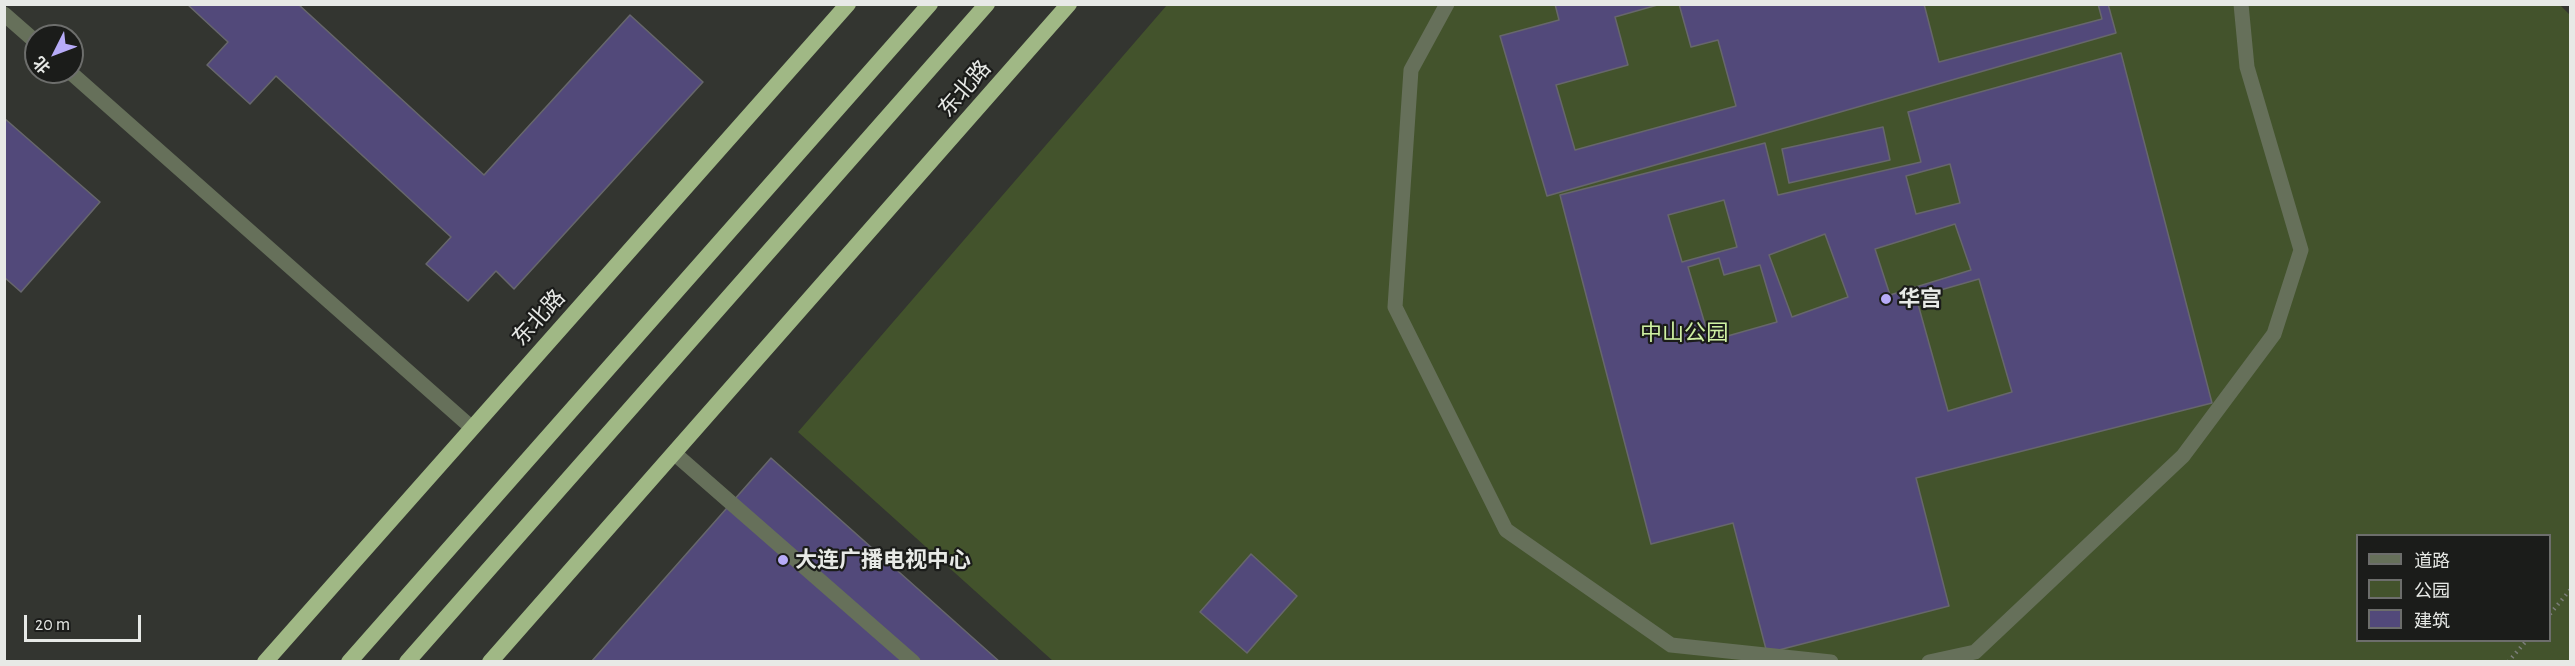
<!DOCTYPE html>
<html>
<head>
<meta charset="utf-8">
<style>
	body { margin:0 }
	#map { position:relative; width:2575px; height:666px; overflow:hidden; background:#333530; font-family:"Alegreya Sans","Noto Sans SC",sans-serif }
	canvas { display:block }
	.frame { position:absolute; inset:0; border:6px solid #e7e9e6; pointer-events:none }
	.legend { position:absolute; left:2356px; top:534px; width:195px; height:108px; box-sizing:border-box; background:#1b1c1a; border:2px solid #6d6e6c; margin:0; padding:8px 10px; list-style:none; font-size:18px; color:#e7e9e6 }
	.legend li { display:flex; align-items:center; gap:12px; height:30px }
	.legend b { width:30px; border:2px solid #6d6e6c }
	.north { position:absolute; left:24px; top:24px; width:60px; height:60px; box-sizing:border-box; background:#1b1c1a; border:2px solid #6d6e6c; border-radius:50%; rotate:228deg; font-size:16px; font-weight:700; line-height:24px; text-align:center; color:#e7e9e6 }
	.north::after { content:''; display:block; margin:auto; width:21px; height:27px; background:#b7abf8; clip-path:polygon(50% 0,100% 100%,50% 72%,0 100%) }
	.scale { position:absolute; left:24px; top:615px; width:117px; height:27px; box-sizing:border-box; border:3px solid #e7e9e6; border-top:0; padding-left:8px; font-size:18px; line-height:21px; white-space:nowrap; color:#e7e9e6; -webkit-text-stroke:4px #1b1c1a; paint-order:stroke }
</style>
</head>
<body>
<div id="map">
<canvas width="2575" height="666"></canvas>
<div class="frame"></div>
<ul class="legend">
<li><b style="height:8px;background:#66705a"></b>道路</li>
<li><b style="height:16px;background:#43532c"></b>公园</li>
<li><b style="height:16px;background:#52497a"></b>建筑</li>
</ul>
<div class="north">北</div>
<div class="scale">20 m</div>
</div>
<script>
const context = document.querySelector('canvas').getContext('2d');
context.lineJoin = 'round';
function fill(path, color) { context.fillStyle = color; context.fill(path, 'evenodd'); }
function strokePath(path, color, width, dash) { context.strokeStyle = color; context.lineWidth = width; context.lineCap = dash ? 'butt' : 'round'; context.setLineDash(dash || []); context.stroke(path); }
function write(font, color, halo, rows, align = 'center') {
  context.font = font + ' "Alegreya Sans","Noto Sans SC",sans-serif'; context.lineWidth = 4.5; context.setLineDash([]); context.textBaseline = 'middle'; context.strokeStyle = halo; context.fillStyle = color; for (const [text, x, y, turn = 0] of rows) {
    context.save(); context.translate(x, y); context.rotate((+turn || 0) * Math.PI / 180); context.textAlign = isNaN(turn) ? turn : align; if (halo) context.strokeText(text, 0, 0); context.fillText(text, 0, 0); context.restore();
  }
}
const green = new Path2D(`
	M2559 4 2570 15V661H1053L798 432 1167 5ZM2358 536H2550V640H2358Z`);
const building = new Path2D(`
	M187 4H298L484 175 630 15 703 82 514 289 496 271 468 301 426 264 451 237 276 76 250 104 207 65 228 42Z
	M1555 4H2108L2116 33 1547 196 1500 36 1559 20Z
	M1661 4H1679L1691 47 1718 40 1736 106 1575 150 1556 85 1628 65 1615 17Z
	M1924 4H2098L2102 19 1939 62Z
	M2121 53 2212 403 1916 478 1949 606 1767 653 1733 523 1651 544 1560 195 1765 143 1778 195 1921 162 1908 112Z
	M4 118 100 202 21 292 4 277Z
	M1883 127 1890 160 1789 183 1782 149Z
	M1950 164 1960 203 1916 214 1906 176Z
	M1724 200 1737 247 1682 262 1668 215Z
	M1955 224 1971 270 1890 295 1875 249Z
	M1825 234 1848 297 1792 317 1769 255Z
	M1719 258 1724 275 1760 265 1777 322 1710 341 1688 267Z
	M1979 279 2012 392 1948 411 1916 297Z
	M771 458 1000 662H591Z
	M1251 554 1297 596 1247 653 1200 612Z`);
const path = new Path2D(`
	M2550 614 2570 590
	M2508 662 2527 640`);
const service = new Path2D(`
	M674 453 913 662`);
const minor = new Path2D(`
	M1447 4 1411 70 1395 307 1506 530 1671 645 1831 662
	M4 14 36 42
	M70 72 472 428
	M1929 662 1975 652 2183 456 2274 334 2301 250 2247 67 2241 4`);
const trunk = new Path2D(`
	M265 662 848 4
	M349 662 930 4
	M407 662 987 4
	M490 662 1069 4`);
const markers = [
	[1886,299,6,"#b7abf8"],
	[783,560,6,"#b7abf8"]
];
const streetNames = [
	["东北路",965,89,-49],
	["东北路",539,318,-48]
];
const poiNames = [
	["华宫",1898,299],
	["大连广播电视中心",795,560]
];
const parkNames = [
	["中山公园",1684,333]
];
fill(green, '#43532c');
fill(building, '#52497a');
strokePath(building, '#67676c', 1.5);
strokePath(path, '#7c7e7a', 4, [1.5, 4.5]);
strokePath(service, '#66705a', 15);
strokePath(minor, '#66705a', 15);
strokePath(trunk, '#a0b885', 16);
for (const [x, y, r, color] of markers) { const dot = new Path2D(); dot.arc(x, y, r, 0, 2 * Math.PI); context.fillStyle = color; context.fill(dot); strokePath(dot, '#1b1c1a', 2); }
write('22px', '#e7e9e6', '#1b1c1a', streetNames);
write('bold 22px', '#e7e9e6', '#1b1c1a', poiNames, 'left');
write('22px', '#cff1a2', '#1b1c1a', parkNames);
</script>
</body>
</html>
